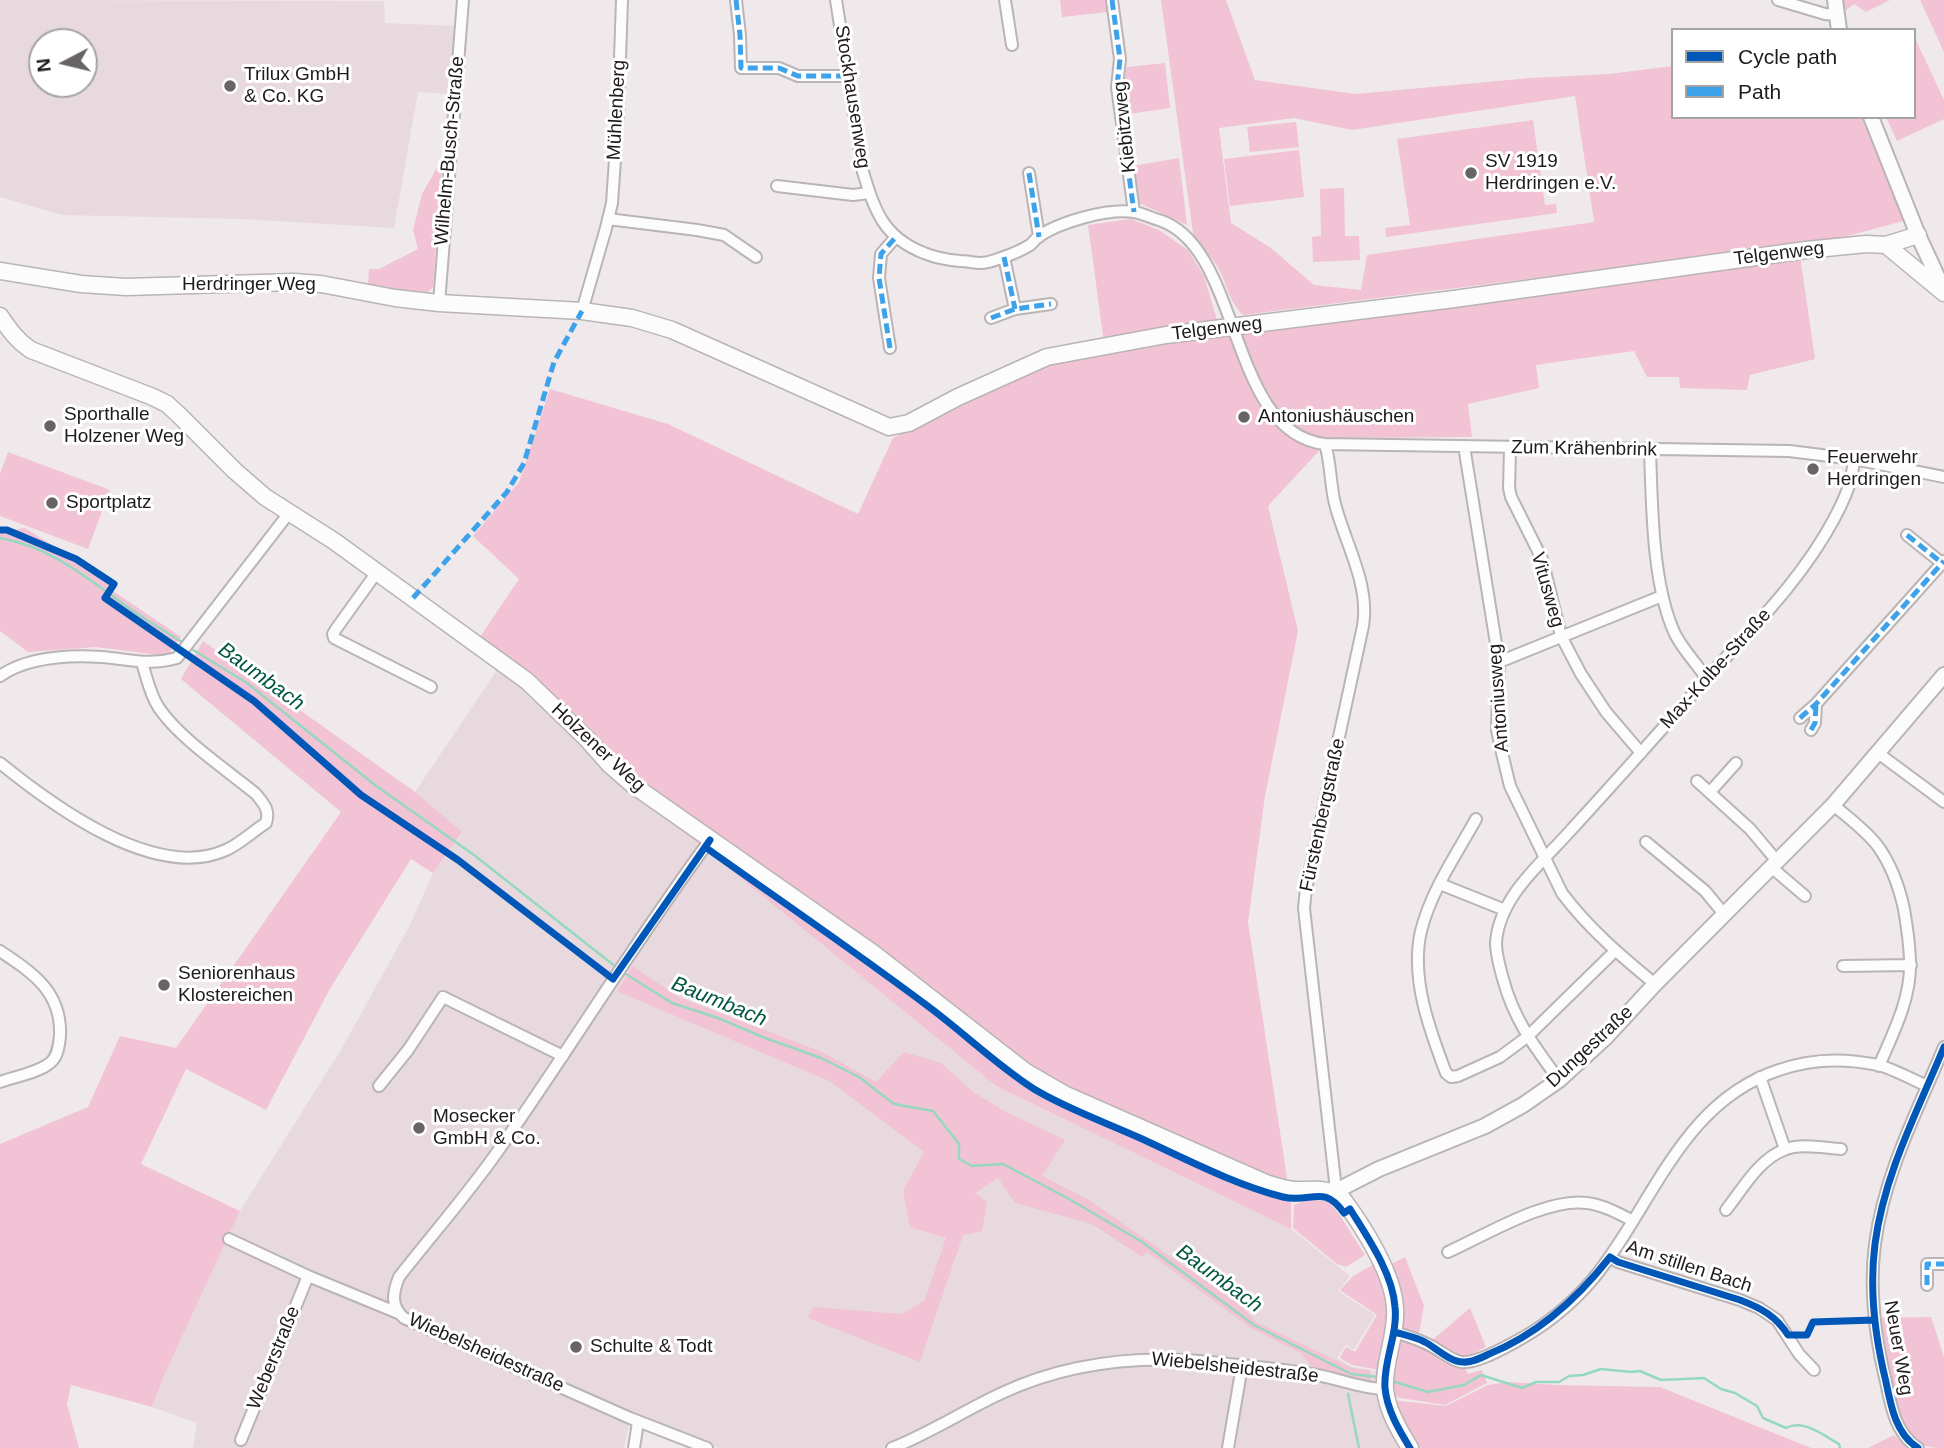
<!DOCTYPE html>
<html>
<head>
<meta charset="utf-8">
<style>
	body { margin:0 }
	#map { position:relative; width:1944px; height:1448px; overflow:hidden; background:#f0e9ec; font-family:Helvetica,sans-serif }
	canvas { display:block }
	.legend { position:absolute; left:1671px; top:28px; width:245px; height:91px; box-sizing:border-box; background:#fff; border:2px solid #a5a4a4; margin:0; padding:9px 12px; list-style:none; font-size:21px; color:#1f1b1c }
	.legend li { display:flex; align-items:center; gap:14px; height:35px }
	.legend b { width:35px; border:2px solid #a5a4a4 }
	.north { position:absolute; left:28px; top:28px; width:70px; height:70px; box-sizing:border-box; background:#fff; border:2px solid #a5a4a4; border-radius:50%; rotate:263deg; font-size:19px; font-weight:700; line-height:28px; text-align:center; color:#1f1b1c }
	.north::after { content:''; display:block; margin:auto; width:24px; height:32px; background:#686365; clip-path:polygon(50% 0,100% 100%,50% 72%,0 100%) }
</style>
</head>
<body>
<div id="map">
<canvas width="1944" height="1448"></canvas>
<ul class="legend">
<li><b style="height:9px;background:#0057b8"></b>Cycle path</li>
<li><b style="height:9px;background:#3da2ea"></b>Path</li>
</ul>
<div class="north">N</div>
</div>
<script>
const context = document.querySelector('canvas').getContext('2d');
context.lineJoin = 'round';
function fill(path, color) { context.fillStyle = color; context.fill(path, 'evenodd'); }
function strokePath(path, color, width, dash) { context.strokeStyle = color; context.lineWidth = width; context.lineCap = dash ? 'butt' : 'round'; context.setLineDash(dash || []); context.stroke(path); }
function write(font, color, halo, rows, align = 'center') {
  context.font = font + ' Helvetica,sans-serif'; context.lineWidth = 6; context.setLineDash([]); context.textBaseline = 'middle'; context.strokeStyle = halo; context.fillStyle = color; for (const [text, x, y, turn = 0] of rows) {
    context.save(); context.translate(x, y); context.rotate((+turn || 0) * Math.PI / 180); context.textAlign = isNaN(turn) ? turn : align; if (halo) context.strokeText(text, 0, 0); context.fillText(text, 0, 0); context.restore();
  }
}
const built = new Path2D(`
	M0 0 384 1 385 23 459 26 452 94 418 92 394 228 242 219 62 215 0 197ZM42 42H84V84H42Z
	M503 661 614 775 996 1086 1291 1229 1350 1276 1338 1291 1375 1315 1354 1350 1346 1345 1337 1358 1352 1367 1379 1372 1375 1387 1407 1448H719L634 1415 629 1425 624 1448H193L197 1423 152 1407 163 1378 240 1211 342 1048 410 925 433 873 462 833 415 792Z`);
const green = new Path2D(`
	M1060 0H1107L1108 12 1062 17Z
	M1161 0H1226L1255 80 1355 94 1531 78 1609 74 1673 66V117H1861L1907 220 1799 249 1815 359 1750 375 1747 390 1680 388 1679 377H1647L1634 351 1536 365 1539 388 1468 404 1472 437 1331 438 1268 506 1298 631 1265 796 1248 922 1291 1204V1229L996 1086 614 775 478 640 519 579 473 536 519 482 550 389 668 424 858 514 893 438 948 409 1043 367 1105 350 1088 225 1131 219 1159 230 1188 250 1204 276 1222 337 1640 279 1638 265 1243 315C1229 301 1228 288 1220 271 1214 259 1203 249 1194 240ZM1575 96 1594 222 1367 255 1361 290 1314 285 1271 248 1231 223 1219 128 1294 118 1352 130Z
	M1841 0H1890L1866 12 1854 4 1845 11Z
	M1920 0H1944V52Z
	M1914 36 1944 100V119L1897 141 1886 117H1914Z
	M1165 63 1170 108 1129 114 1123 88 1127 67Z
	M1533 120 1545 205 1556 204 1557 213 1386 237 1385 228 1410 225 1397 139Z
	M1296 122 1299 147 1250 152 1247 127Z
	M1299 150 1304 197 1230 206 1224 159Z
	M443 157 433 287 424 296 368 285 369 269H379L418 249 413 230 422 194Z
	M1179 158 1187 225 1137 202 1133 166Z
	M1344 188 1345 236H1359L1360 260 1313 262 1312 237 1321 236 1320 189Z
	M8 452 110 490 88 549 0 516V474Z
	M25 528 114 584 113 591 181 637 167 656 96 647 28 652 0 631V532Z
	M203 641 415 792 462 832 433 873 411 859 331 987 266 1110 186 1069 141 1164 240 1211 163 1378 152 1407 71 1385 67 1404 79 1448H0V1144L88 1107 120 1036 176 1048 341 812 181 679Z
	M633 966 678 997 822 1052 876 1082 904 1052 941 1063 972 1091 1004 1111 1065 1140 1042 1176 1089 1200 1240 1305 1256 1322 1352 1368 1370 1370 1371 1379 1369 1382 1313 1368 1301 1353 1251 1328 1147 1252 1142 1257 1092 1224 1015 1203 998 1178 975 1193 987 1202 982 1231 963 1235 920 1362 808 1318 813 1307 903 1314 925 1300 946 1238 910 1227 903 1191 924 1152 831 1082 617 991Z
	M1309 1199 1329 1202 1339 1214 1365 1255 1346 1267 1337 1264 1293 1228 1294 1205Z
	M1405 1257 1424 1306 1417 1343 1424 1347 1470 1308 1486 1347 1461 1359 1468 1374 1482 1370 1487 1383 1445 1405 1394 1397 1393 1376 1401 1325 1388 1266Z
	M1376 1263C1381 1277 1387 1292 1389 1307 1390 1328 1383 1350 1379 1370L1352 1365 1340 1358 1346 1347 1355 1352 1377 1315 1340 1290 1353 1276Z
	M1931 1317 1944 1357V1448C1921 1448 1916 1443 1901 1427L1879 1318Z
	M1508 1382 1558 1385 1660 1387 1811 1448H1415L1392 1400 1446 1406 1488 1385Z
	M1894 1435 1907 1448H1868Z`);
const stream = new Path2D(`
	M0 538C51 547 84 576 125 605 144 619 165 631 185 644
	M190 648 247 683 375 785 474 855 616 967
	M621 971 672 1003 718 1018 765 1038 821 1058 859 1077 894 1104 933 1111 959 1144V1159L972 1166 1003 1164 1071 1200 1142 1242 1254 1325 1351 1374 1378 1377
	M1392 1381 1428 1392 1464 1385 1481 1375 1522 1388 1536 1382H1559L1569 1376 1583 1375 1601 1369 1631 1372 1640 1371 1661 1380 1704 1378 1721 1389 1735 1393 1757 1406 1763 1418 1786 1428C1804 1419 1823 1435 1839 1444L1840 1448
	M1348 1394 1359 1448`);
const minor = new Path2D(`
	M736 0 740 35 741 68H779L798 76H848
	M836 0 863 172C875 211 883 237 924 253 936 258 947 260 960 261 967 261 974 263 981 263 987 263 995 260 1001 258 1010 255 1022 250 1030 245 1033 243 1035 239 1038 237 1059 222 1108 208 1134 212 1142 213 1151 218 1159 220 1243 247 1227 433 1325 444L1789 451 1854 459 1944 477
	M1005 0 1012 45
	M1112 0 1120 59 1117 87 1134 212
	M1778 0 1825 14 1836 15
	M1029 173 1039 237
	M777 186 853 195 869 193
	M608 219 697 230 724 235 756 257
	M1004 257 1015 309
	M439 303 463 0
	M582 311 606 228 612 203 618 116 622 0
	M991 318 1015 309 1051 304
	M890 348 879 278 881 254 895 238
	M1325 444C1331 463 1330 484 1335 504 1345 543 1370 584 1363 626L1306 889 1304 908 1335 1181 1334 1192
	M1464 446 1499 662 1497 730 1502 753 1510 786 1562 893C1588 928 1621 956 1655 984
	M1510 448 1509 488 1511 497 1542 559 1561 636 1581 674 1606 712 1641 753
	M1650 450C1652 505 1652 585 1675 634 1683 650 1697 664 1707 679
	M1907 535 1942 563
	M377 572 336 629 333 634 334 638 431 687
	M1499 662 1662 596
	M0 676C28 657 69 655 101 657 129 659 148 666 177 658L289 513
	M1800 718 1816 704 1944 561
	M1811 730 1815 723 1816 704
	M1878 753 1944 802
	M0 763C53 806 155 882 226 850 240 844 253 831 266 823 270 810 264 804 256 794 227 770 180 739 159 708 150 695 147 678 142 663
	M1697 781 1750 829 1777 861
	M1710 792 1736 763
	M1833 805C1848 817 1865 830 1877 845 1891 864 1899 886 1904 909 1907 927 1910 945 1910 963 1911 999 1893 1033 1879 1066
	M1476 819C1456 855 1431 891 1421 931 1410 978 1430 1031 1446 1073L1451 1077 1458 1076 1500 1057 1527 1037 1615 951
	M1646 842 1705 891 1724 914
	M1771 867 1805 896
	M1440 884 1505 910
	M0 951C33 973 62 992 60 1036 59 1045 58 1056 51 1062 41 1072 14 1077 0 1082
	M1843 966 1911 965
	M1760 1077 1785 1149
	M1559 1080C1534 1046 1514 1020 1503 979 1500 968 1496 955 1496 943 1499 896 1543 862 1571 830 1618 779 1663 728 1709 676 1754 626 1802 579 1834 519 1845 498 1852 483 1854 459
	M379 1086 408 1050 443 997 563 1056
	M1726 1210C1742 1190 1759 1159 1784 1150 1800 1143 1824 1148 1841 1149
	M229 1239 308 1276 398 1313
	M1448 1252C1484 1236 1547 1197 1587 1203 1603 1205 1618 1213 1633 1221
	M1610 1257 1618 1262 1740 1300 1759 1308 1777 1320 1799 1354 1814 1370
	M1927 1285V1264H1944
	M1394 1332C1408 1336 1421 1340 1433 1347 1442 1352 1451 1360 1461 1362 1476 1364 1502 1349 1515 1342 1545 1326 1571 1305 1593 1279 1653 1206 1681 1102 1779 1070 1810 1059 1845 1058 1878 1065 1894 1069 1911 1079 1927 1086
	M241 1440 308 1276
	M634 1448 638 1422
	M707 1448 630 1418 404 1318C390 1306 393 1292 399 1277 432 1235 467 1195 498 1151 570 1049 635 941 710 840
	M892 1448C930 1433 965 1410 1002 1393 1069 1362 1139 1355 1211 1362 1246 1366 1283 1369 1317 1375 1340 1379 1362 1389 1385 1389
	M1228 1448 1242 1366
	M1918 1448C1896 1434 1891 1407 1886 1382 1875 1337 1869 1290 1875 1244 1884 1174 1918 1110 1944 1047`);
const tertiary = new Path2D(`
	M1835 0 1839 30
	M1871 117 1918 235 1944 291
	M1334 1192 1379 1169 1485 1126 1523 1105 1559 1080 1607 1036 1655 984 1833 805 1944 675`);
const secondary = new Path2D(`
	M1886 245 1944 293
	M0 271 81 284 126 287 294 282 321 284 395 298 439 303 582 311 632 318 672 330 889 427 909 423 958 397 1047 357 1166 335 1454 299 1806 250 1866 244 1886 245 1918 235
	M0 316C9 329 17 341 31 350L153 397 167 404 179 415 235 471 265 497 334 541 527 681 587 739 609 764 633 785 873 953 1026 1072 1064 1094 1266 1183C1275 1186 1284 1189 1294 1190 1312 1191 1326 1186 1342 1198 1362 1225 1394 1274 1395 1309 1397 1335 1383 1363 1385 1389 1387 1410 1399 1430 1410 1448`);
const quiet = new Path2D(`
	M736 0 740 35 741 68H779L798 76H848
	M1112 0 1120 59 1117 87 1134 212
	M1029 173 1039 237
	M1004 257 1015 309
	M991 318 1015 309 1051 304
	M890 348 879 278 881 254 895 238
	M1907 535 1942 563
	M413 598 507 492 524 463 554 362 582 311
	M1800 718 1816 704 1944 561
	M1811 730 1815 723 1816 704
	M1927 1285V1264H1944`);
const cycleway = new Path2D(`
	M0 530H7L76 559 114 584 105 598 254 701 361 795 458 860 613 979 710 840
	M705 847C778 899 853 950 925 1004 962 1031 995 1064 1034 1089 1065 1108 1107 1123 1140 1138 1186 1159 1233 1184 1283 1197 1311 1204 1323 1183 1344 1213L1350 1209C1368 1238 1393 1274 1395 1307 1398 1335 1383 1361 1385 1388 1387 1410 1399 1430 1410 1448
	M1394 1332C1405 1335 1415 1337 1425 1342 1436 1348 1450 1362 1463 1362 1471 1363 1481 1358 1489 1354 1539 1334 1577 1299 1610 1257L1618 1262 1740 1300C1761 1308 1776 1316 1788 1335H1807L1813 1322 1875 1320
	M1918 1448C1896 1434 1891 1407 1886 1382 1875 1337 1869 1290 1875 1244 1884 1174 1918 1110 1944 1047`);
const markers = [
	[230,86,7,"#686365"],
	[1471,173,7,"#686365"],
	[1244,417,7,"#686365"],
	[50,426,7,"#686365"],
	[1813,469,7,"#686365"],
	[52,503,7,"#686365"],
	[164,985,7,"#686365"],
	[419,1128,7,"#686365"],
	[576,1347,7,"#686365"]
];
const poiNames = [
	["Trilux GmbH",244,75],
	["& Co. KG",244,97],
	["SV 1919",1485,162],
	["Herdringen e.V.",1485,184],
	["Sporthalle",64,415],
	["Holzener Weg",64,437],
	["Antoniushäuschen",1258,417],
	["Feuerwehr",1827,458],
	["Herdringen",1827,480],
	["Sportplatz",66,503],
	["Seniorenhaus",178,974],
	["Klostereichen",178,996],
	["Mosecker",433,1117],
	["GmbH & Co.",433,1139],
	["Schulte & Todt",590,1347]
];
const streetNames = [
	["Stockhausenweg",852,97,81],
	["Mühlenberg",617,110,-87],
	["Kiebitzweg",1125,127,-96],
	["Wilhelm-Busch-Straße",450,151,-85],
	["Telgenweg",1779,254,-7],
	["Herdringer Weg",249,285],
	["Telgenweg",1217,329,-7],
	["Zum Krähenbrink",1584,449,1],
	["Vitusweg",1547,590,74],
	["Max-Kolbe-Straße",1716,669,-48],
	["Antoniusweg",1499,698,-94],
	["Holzener Weg",598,748,43],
	["Fürstenbergstraße",1323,815,-78],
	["Dungestraße",1590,1047,-43],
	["Am stillen Bach",1689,1267,18],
	["Neuer Weg",1898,1348,80],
	["Wiebelsheidestraße",486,1353,24],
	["Weberstraße",274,1358,-68],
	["Wiebelsheidestraße",1235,1368,6]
];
const waterNames = [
	["Baumbach",261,677,36],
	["Baumbach",719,1002,22],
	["Baumbach",1219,1279,36]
];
fill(built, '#e8d9de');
fill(green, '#f2c2d5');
strokePath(stream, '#96d8bf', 2.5);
strokePath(minor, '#b9b4b6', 14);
strokePath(tertiary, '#b9b4b6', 18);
strokePath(secondary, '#b9b4b6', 19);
strokePath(minor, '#fdfcfc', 10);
strokePath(tertiary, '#fdfcfc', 14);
strokePath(secondary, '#fdfcfc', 16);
strokePath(quiet, '#3da2ea', 5, [10, 5]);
strokePath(cycleway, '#0057b8', 7);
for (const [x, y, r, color] of markers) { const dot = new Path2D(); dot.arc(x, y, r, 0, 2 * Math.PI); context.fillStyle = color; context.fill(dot); strokePath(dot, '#fff', 2.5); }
write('19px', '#1f1b1c', '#fff', poiNames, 'left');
write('19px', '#1f1b1c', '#fff', streetNames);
write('italic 21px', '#025740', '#fff', waterNames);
</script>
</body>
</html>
